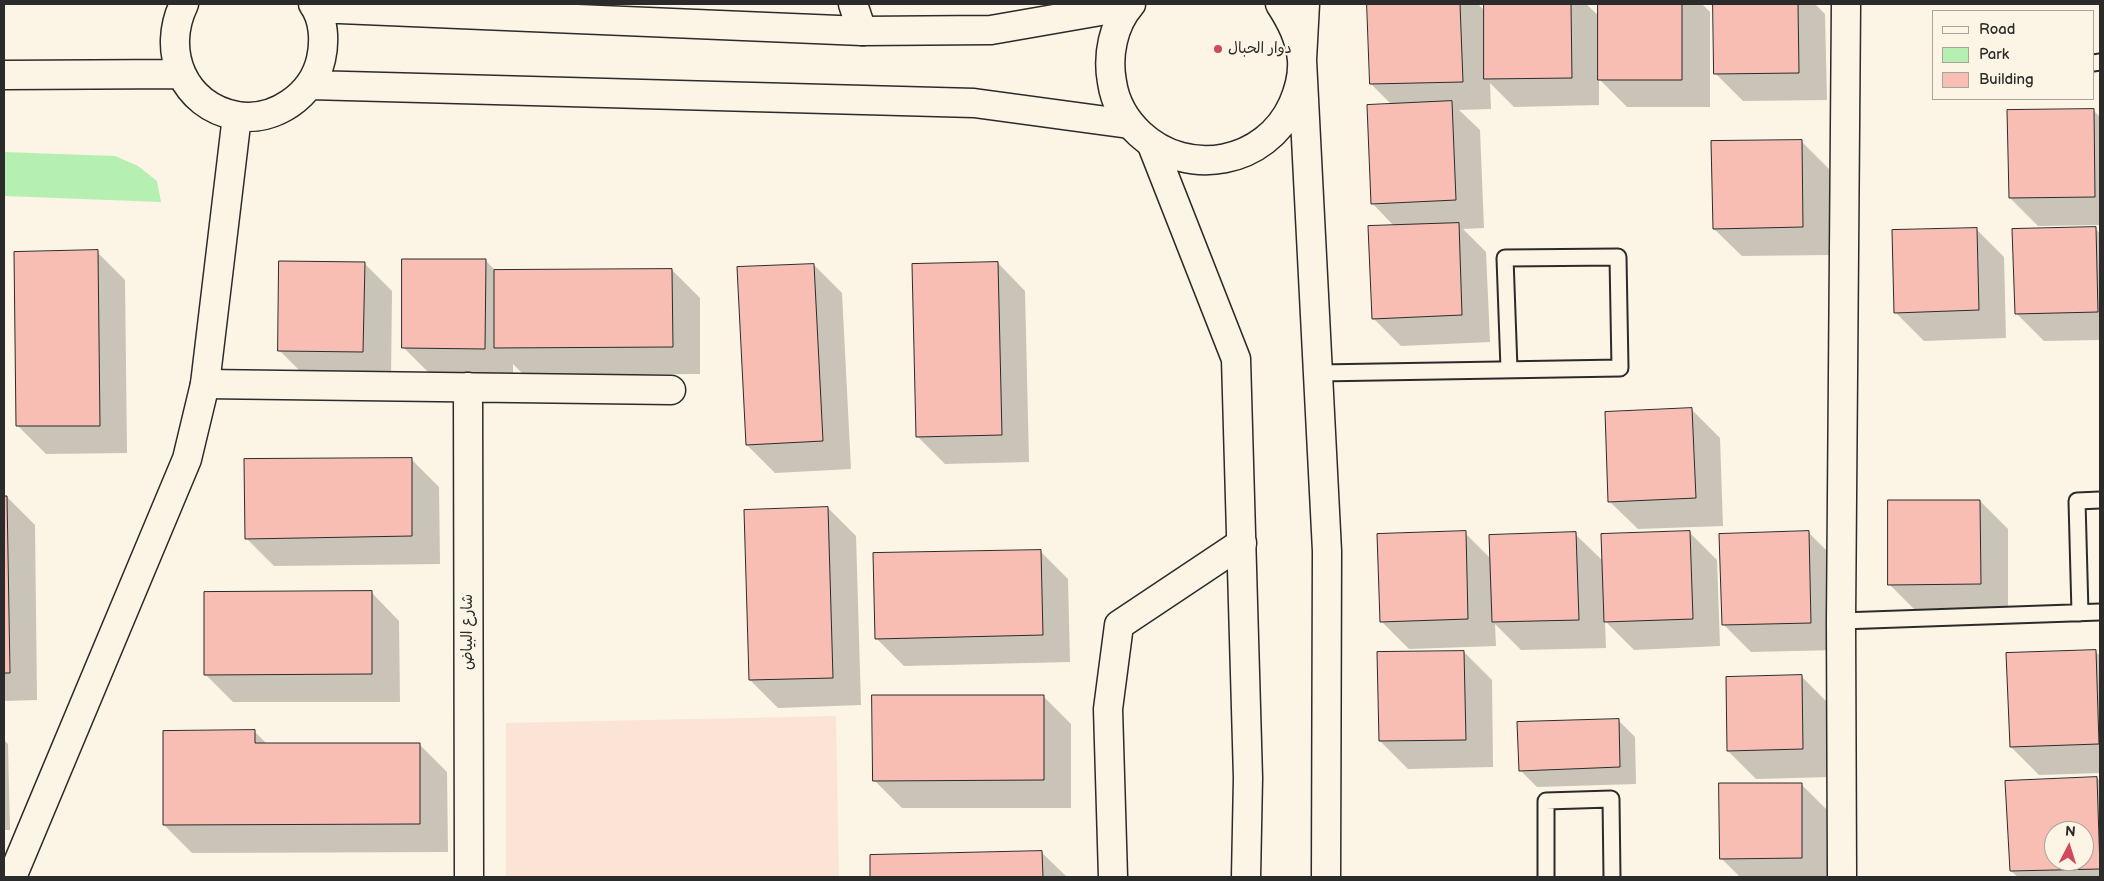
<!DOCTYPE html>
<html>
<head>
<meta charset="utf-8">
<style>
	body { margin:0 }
	#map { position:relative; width:2104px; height:881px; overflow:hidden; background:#fcf5e5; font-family:"Balsamiq Sans",sans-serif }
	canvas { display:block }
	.frame { position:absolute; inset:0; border:5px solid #2b2b2b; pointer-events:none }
	.legend { position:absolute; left:1932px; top:10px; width:162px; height:90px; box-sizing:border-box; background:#fcf5e5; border:1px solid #a8a49b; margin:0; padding:6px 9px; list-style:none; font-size:15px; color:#2b2b2b }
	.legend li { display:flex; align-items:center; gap:10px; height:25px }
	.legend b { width:25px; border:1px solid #a8a49b }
	.north { position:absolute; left:2044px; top:821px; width:50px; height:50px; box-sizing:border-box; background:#fcf5e5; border:1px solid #a8a49b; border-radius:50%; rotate:5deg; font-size:14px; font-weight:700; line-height:20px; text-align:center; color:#2b2b2b }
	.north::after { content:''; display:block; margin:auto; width:18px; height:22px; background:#d1495b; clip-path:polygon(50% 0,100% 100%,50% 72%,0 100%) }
</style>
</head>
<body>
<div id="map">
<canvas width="2104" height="881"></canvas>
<div class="frame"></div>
<ul class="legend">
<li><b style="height:6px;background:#fcf5e5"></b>Road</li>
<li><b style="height:14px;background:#b6efb2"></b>Park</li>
<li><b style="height:14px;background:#f8bdb3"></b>Building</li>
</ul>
<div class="north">N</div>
</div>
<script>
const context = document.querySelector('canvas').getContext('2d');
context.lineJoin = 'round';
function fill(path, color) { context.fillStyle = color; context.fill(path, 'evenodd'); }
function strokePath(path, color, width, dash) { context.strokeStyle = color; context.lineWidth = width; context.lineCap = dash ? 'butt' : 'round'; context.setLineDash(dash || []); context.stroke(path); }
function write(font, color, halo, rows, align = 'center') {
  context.font = font + ' "Balsamiq Sans","Playpen Sans Arabic",sans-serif'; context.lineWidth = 4.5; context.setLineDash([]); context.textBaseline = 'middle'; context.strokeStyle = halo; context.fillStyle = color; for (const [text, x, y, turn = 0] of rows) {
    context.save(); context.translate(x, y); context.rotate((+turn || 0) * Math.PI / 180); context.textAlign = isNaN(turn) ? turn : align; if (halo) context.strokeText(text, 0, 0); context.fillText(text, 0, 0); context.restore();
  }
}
const built = new Path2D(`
	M836 716 839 877H506V723Z`);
const green = new Path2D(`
	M4 152 115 156 138 166 157 181 161 202 4 196Z`);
const shadow = new Path2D(`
	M1368 4H1478L1485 11V4H1586L1599 16V4H1702L1710 12V107H1627L1599 79V105L1514 107 1490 83 1491 109 1459 110 1480 130 1484 228 1463 229 1486 252 1490 342 1401 346 1373 318 1395 227 1372 203 1392 105 1371 84Z
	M1714 4H1815L1825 14 1827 100 1743 101 1715 73Z
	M2093 110 2100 117V225L2038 226 2010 198Z
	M1801 141 1829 169 1830 255 1742 256 1714 229Z
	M2095 228 2100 234V340L2044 341 2016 313Z
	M1976 229 2004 257 2006 338 1924 341 1896 313Z
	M97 252 125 280 127 453 46 454 18 426Z
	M485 260 496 271 672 270 700 298V374L524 375 513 364V376H432L404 348Z
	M364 263 392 291 391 379 307 378 279 350Z
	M998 263 1025 291 1029 462 945 464 917 436Z
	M814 265 842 293 851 469 775 473 747 445Z
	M1692 410 1720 438 1723 526 1638 529 1610 502Z
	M411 459 439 487 440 564 274 566 246 538Z
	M4 497H7L35 525 37 700 4 701Z
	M1980 501 2008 529V612H1917L1889 584Z
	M828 508 856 536 861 705 778 708 750 680Z
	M1689 532 1717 560 1720 646 1634 650 1605 621 1606 648 1521 650 1495 624 1496 646 1409 649 1381 621 1465 533 1491 559 1575 534 1604 562Z
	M1808 532 1836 560 1838 650 1751 652 1723 624Z
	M1040 551 1068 579 1070 662 904 666 876 638Z
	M372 593 399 621 400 702H233L205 674Z
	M2095 651 2100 656V773L2039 775 2011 747Z
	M1464 652 1492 680 1493 767 1408 769 1380 741Z
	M1801 676 1829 704 1831 777 1756 779 1728 751Z
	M1043 696 1071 724V808H902L874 780Z
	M1618 720 1635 737 1636 784 1537 787 1520 770Z
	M254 731 268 745 419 744 447 772 448 852 192 853 164 825Z
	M4 740 8 744 10 830H4Z
	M2097 778 2100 781V877H2018L2011 871ZM2054 831H2084V861H2054Z
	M1801 784 1829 812 1830 877H1740L1721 858Z
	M1041 852 1067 877H872L871 856Z`);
const building = new Path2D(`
	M1367 4H1460L1463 82 1370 84Z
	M1484 4H1571L1572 78 1484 79Z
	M1598 4H1682V80H1598Z
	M1713 4H1798L1799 73 1714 74Z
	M1452 101 1456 200 1371 204 1367 105Z
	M2094 109 2095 197 2009 198 2007 110Z
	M1802 140 1803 227 1713 229 1711 141Z
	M1459 223 1462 315 1372 319 1368 226Z
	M2096 227 2098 312 2015 314 2012 229Z
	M1977 228 1979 310 1894 313 1892 230Z
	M98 250 100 426H16L14 252Z
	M402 259H486L485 349 402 348Z
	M279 261 365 262 363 352 278 351Z
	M998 262 1002 435 916 437 912 264Z
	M814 264 823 441 746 445 737 267Z
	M672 269 673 347 494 348V270Z
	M1692 408 1696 498 1608 502 1605 412Z
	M412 458V536L245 539 244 459Z
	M4 496H7L10 673H4Z
	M1888 500H1980L1981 584 1888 585Z
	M828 507 833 678 749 680 744 510Z
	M1466 531 1468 619 1380 622 1377 534Z
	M1690 531 1693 619 1604 622 1601 534Z
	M1809 531 1811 623 1722 625 1719 534Z
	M1576 532 1579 620 1492 622 1489 535Z
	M1041 550 1043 635 875 639 873 553Z
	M372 591V674L204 675V592Z
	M2096 650 2099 744 2010 747 2006 653Z
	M1464 651 1466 740 1379 741 1377 652Z
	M1802 675 1803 749 1727 751 1726 677Z
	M872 695H1044V780L873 781Z
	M1619 719 1620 767 1519 771 1517 722Z
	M255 730V743H420V824L163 825V731Z
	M2097 777 2100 869 2010 871 2005 781ZM2054 831H2084V861H2054Z
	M1719 783H1802V858L1720 859Z
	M1042 851 1043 877H870V855Z`);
const lane = new Path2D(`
	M2093 63 2100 62
	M1318 373 1620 368 1618 257 1505 258 1509 369
	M2080 613 2077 501 2100 500
	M1841 621 2100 612
	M1546 877V801L1611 799 1612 877`);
const street = new Path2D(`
	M853 4 862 31
	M205 384 671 390
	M468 387 469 877
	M1113 877 1108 709 1119 625 1242 543
	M1842 877 1841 621 1846 4`);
const secondary = new Path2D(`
	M184 4C161 51 183 106 237 116 275 122 313 95 321 59 325 41 324 19 313 4
	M316 8 862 31 991 30 1129 6
	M4 75 181 74
	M310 85 974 103 1129 124
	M12 877 187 459 205 384 237 116`);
const primary = new Path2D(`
	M1131 4C1113 25 1107 55 1112 82 1115 103 1125 120 1140 134 1188 179 1266 164 1293 104 1299 90 1303 75 1302 60 1300 38 1291 21 1280 4
	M1305 4 1302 60 1327 551 1326 877
	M1152 145 1236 359 1248 778 1246 877`);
const markers = [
	[1218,49,5,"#d1495b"]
];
const poiNames = [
	["دوار الحبال",1228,49]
];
const streetNames = [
	["شارع البياض",468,632,-90]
];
fill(built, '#fbe4d6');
fill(green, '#b6efb2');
fill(shadow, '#0003');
fill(building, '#f8bdb3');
strokePath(building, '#2b2b2b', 1);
strokePath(lane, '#2b2b2b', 19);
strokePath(street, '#2b2b2b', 31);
strokePath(secondary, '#2b2b2b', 31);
strokePath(primary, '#2b2b2b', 31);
strokePath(lane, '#fcf5e5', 15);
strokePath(street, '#fcf5e5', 28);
strokePath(secondary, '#fcf5e5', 28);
strokePath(primary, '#fcf5e5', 28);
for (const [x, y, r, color] of markers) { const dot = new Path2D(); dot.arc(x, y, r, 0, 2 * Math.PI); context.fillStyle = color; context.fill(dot); strokePath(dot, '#fcf5e5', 2); }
write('15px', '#2b2b2b', '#fcf5e5', poiNames, 'left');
write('15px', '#2b2b2b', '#fcf5e5', streetNames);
</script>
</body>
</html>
